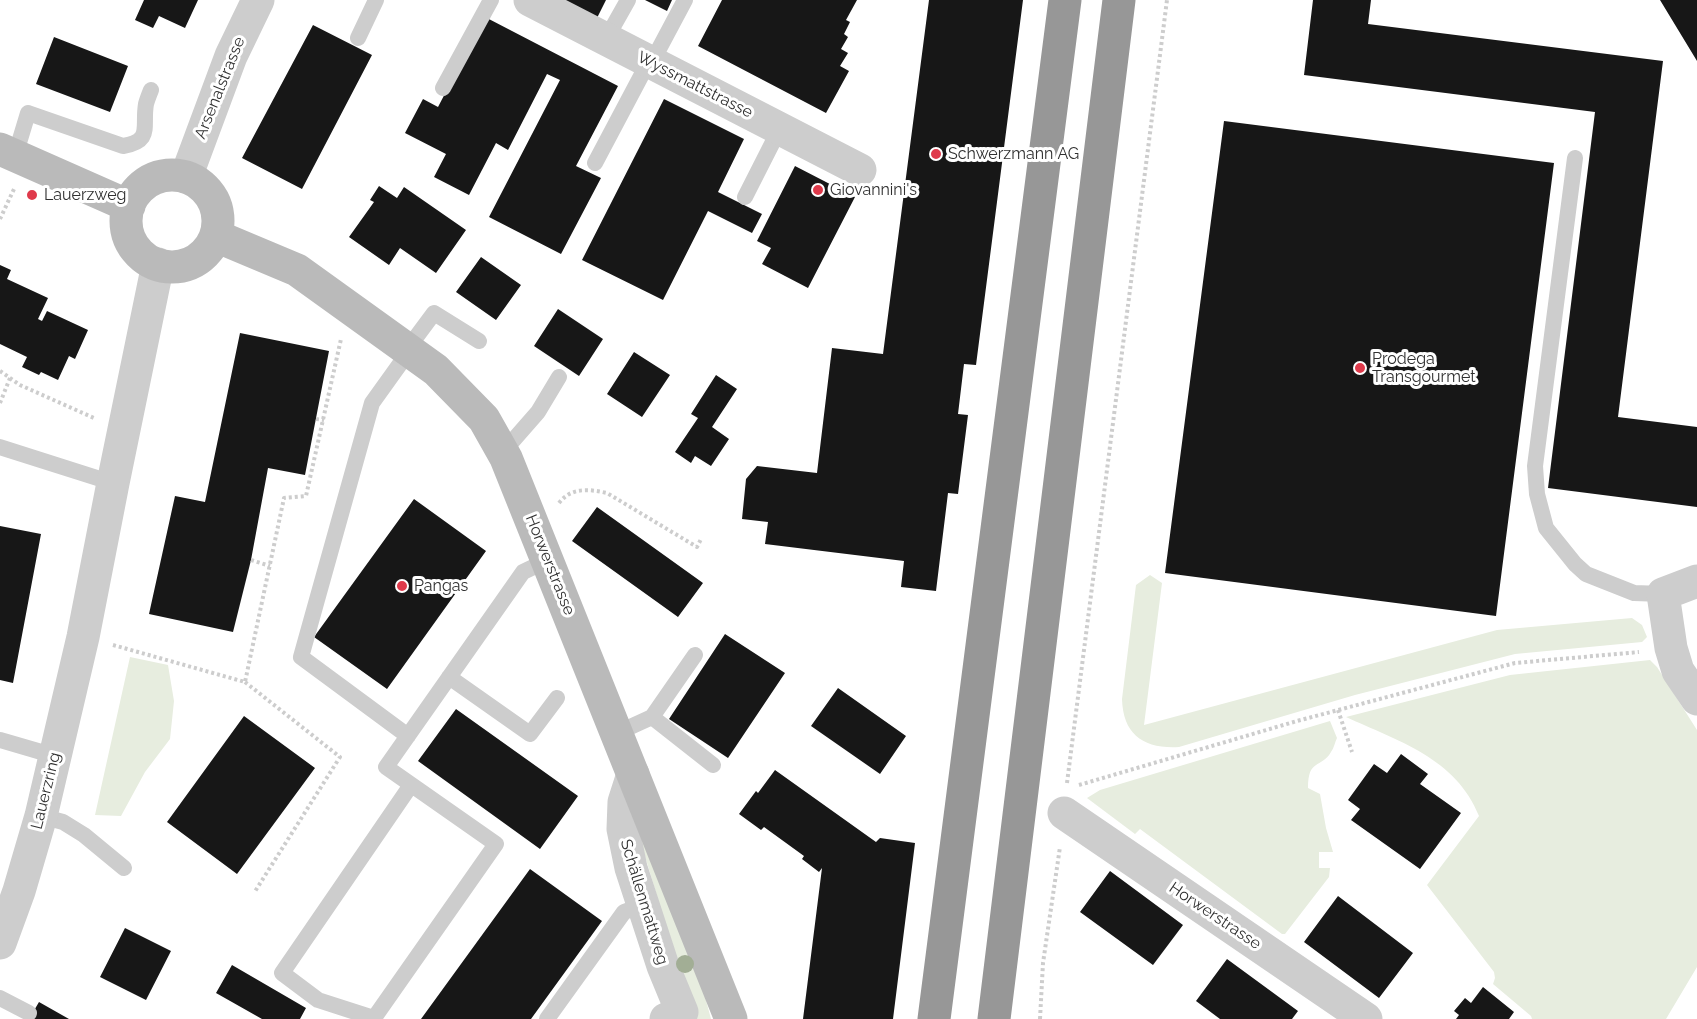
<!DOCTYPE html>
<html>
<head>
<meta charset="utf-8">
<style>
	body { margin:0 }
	canvas { display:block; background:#fff }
</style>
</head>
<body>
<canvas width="1697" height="1019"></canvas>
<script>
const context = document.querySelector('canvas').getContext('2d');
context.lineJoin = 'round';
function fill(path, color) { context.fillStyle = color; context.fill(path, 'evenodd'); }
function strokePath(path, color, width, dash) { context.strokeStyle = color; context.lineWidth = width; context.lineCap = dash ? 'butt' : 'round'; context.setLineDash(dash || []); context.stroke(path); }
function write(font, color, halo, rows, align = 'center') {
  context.font = font + ' Raleway,sans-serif'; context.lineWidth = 6; context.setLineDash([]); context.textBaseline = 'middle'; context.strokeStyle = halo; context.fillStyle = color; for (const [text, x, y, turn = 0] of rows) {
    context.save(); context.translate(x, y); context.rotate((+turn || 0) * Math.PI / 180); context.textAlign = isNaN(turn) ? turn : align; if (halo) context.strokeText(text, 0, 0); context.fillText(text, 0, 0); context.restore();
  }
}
const green = new Path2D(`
	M1150 575 1162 583 1144 725 1497 630 1632 618 1642 625 1647 637 1642 642 1515 654 1355 695 1179 747C1144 749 1123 735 1122 699L1136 585Z
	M130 657 168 665 174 701 170 739 145 772 121 816 95 815Z
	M1650 660 1657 667 1697 730V967L1666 1019H1532L1531 1016 1493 984 1495 978 1494 972 1427 885 1479 816C1456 758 1398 741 1346 717L1510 675Z
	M1330 721 1337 738C1335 742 1334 748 1331 752 1321 769 1308 758 1308 788L1320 794 1326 828 1333 852H1319V868H1330L1329 877 1285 934H1282L1140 829 1135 834 1087 798 1100 790Z
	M638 833H641L703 989 711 1019H694Z`);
const building = new Path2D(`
	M144 0H198L185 28 159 16 153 28 135 20Z
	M558 0H606L596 20Z
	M645 0H672L667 11Z
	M722 0H857L846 20 850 22 844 34 848 37 841 49 848 53 840 66 849 71 826 113 698 46Z
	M929 0H1023L976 365 964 364 958 414 968 415 958 494 948 493 936 591 901 587 904 561 765 544 768 522 742 519 746 479 757 466 817 473 832 348 883 354Z
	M1313 0H1371L1368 24 1663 61 1618 417 1697 427V507L1548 488 1595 112 1304 75Z
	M1660 0H1697V61Z
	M485 17 618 86 576 166 601 178 561 254 489 217 560 80 547 74 508 150 496 143 469 195 434 177 446 154 405 133 423 99 438 107Z
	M313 25 372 55 302 189 242 158Z
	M54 37 128 66 110 112 36 84Z
	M664 99 744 139 718 192 762 214 752 233 708 211 663 300 582 260Z
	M1224 121 1554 163 1496 616 1165 573Z
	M795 166 855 197 808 288 762 264 771 248 757 241Z
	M379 186 397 198 404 187 466 230 436 273 400 248 389 265 349 237 374 202 370 200Z
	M481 257 521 285 496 320 456 292Z
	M0 265 11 270 7 279 48 298 38 319 42 321 47 311 88 330 75 359 69 356 58 380 41 372 39 375 22 367 27 357 0 344Z
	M558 309 603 339 579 376 534 346Z
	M240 333 329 351 305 475 268 468 251 560 233 632 149 614 175 496 205 502Z
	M634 352 670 375 642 417 607 394Z
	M716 375 737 389 712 427 729 439 711 466 695 456 691 463 675 452 698 418 691 414Z
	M414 499 486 551 387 689 314 637Z
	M597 507 703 583 678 617 572 541Z
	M0 526 41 534 13 683 0 680Z
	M725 634 785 673 728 758 669 719Z
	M838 688 906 736 880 774 811 726Z
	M456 709 578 796 540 849 418 761Z
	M244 716 315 768 237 874 167 822Z
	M1401 754 1428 774 1420 784 1461 813 1420 869 1351 820 1360 809 1348 800 1374 764 1387 773Z
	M775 770 876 842 880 838 915 843 893 1019H803L822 868 819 872 802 859 804 856 764 827 761 830 739 814 756 791 758 793Z
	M530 869 602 921 531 1019H421Z
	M1110 871 1183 925 1153 965 1080 912Z
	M1338 896 1413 953 1379 998 1304 942Z
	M125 928 171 951 146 1000 100 977Z
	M1227 959 1298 1011 1292 1019H1220L1196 1001Z
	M232 965 306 1008 300 1019H262L216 993Z
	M1483 987 1514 1012 1509 1019H1456L1459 1015 1454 1011 1465 998 1471 1003Z
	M39 1002 69 1019H29Z`);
const path = new Path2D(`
	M0 219 14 189
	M0 371 20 385 94 418
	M0 403 10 378
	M316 419 324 420
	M559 503C571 487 589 489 607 493L697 547 701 539
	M251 560 270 566
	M113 645 245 682 284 498 306 496 341 339
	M245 682 340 757 254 893
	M1338 710 1352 752
	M1067 783 1167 0
	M1079 785 1297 721 1515 663 1639 652
	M1040 1019 1043 963 1060 847`);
const lane = new Path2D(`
	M358 38 376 0
	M606 39 628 0
	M652 62 685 0
	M443 88 491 0
	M15 156 28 113 123 146C153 141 142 127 146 104 147 100 149 95 151 90
	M1575 158 1535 466 1537 494 1546 528 1575 564 1586 574 1634 593 1663 594
	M595 163 649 61
	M745 197 780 128
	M408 348 434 313 479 341
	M0 447 113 483
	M503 452 538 412 559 377
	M449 677 530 734 557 698
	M652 717 713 765
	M617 733 652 717 695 655
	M408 736 301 657 372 403 410 350
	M0 740 55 756
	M411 785 282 973 318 1000 374 1018 496 844 386 767 523 572 548 560
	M41 816 63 822 84 835 124 868
	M0 998 29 1013
	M547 1019 624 912 643 905`);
const street = new Path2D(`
	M530 0 860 170
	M186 177 231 56 258 0
	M1697 581 1663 594 1671 648 1678 671 1697 699
	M633 774 624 802 623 829 631 868 663 966 682 1012 666 1019
	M1064 813 1366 1019
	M0 943 19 891 41 816 83 637 113 483 158 264`);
const secondary = new Path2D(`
	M0 149 129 206
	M126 221a46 46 0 1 1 92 0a46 46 0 1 1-92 0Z
	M216 236 297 270 436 370 484 419 506 458 731 1019`);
const highway = new Path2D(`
	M934 1019 1065 0
	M994 1019 1119 0`);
const trees = [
	[685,964]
];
const markers = [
	[936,154,6,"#df3a4b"],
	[818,190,6,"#df3a4b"],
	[32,195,6,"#df3a4b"],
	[1360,368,6,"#df3a4b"],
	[402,586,6,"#df3a4b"]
];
const streetNames = [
	["Wyssmattstrasse",695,85,27],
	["Arsenalstrasse",220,88,-68],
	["Horwerstrasse",550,565,68],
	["Lauerzring",46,791,-76],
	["Schällenmattweg",644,902,73],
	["Horwerstrasse",1215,916,34]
];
const poiNames = [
	["Schwerzmann AG",948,154],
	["Giovannini's",830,190],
	["Lauerzweg",44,195],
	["Prodega",1372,359],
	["Transgourmet",1372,377],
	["Pangas",414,586]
];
fill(green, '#e7eddf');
fill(building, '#171717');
strokePath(path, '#cdcdcd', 4, [3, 3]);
strokePath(lane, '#cdcdcd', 16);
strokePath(street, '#cdcdcd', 33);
strokePath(secondary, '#bababa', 33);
strokePath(highway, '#979797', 33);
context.fillStyle = '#a2ae95';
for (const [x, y] of trees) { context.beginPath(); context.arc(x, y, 9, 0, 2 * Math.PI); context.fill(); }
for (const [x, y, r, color] of markers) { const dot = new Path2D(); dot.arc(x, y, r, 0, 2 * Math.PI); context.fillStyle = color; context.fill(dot); strokePath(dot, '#fff', 2); }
write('16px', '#303030', '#fff', streetNames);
write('16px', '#303030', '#fff', poiNames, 'left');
</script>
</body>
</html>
